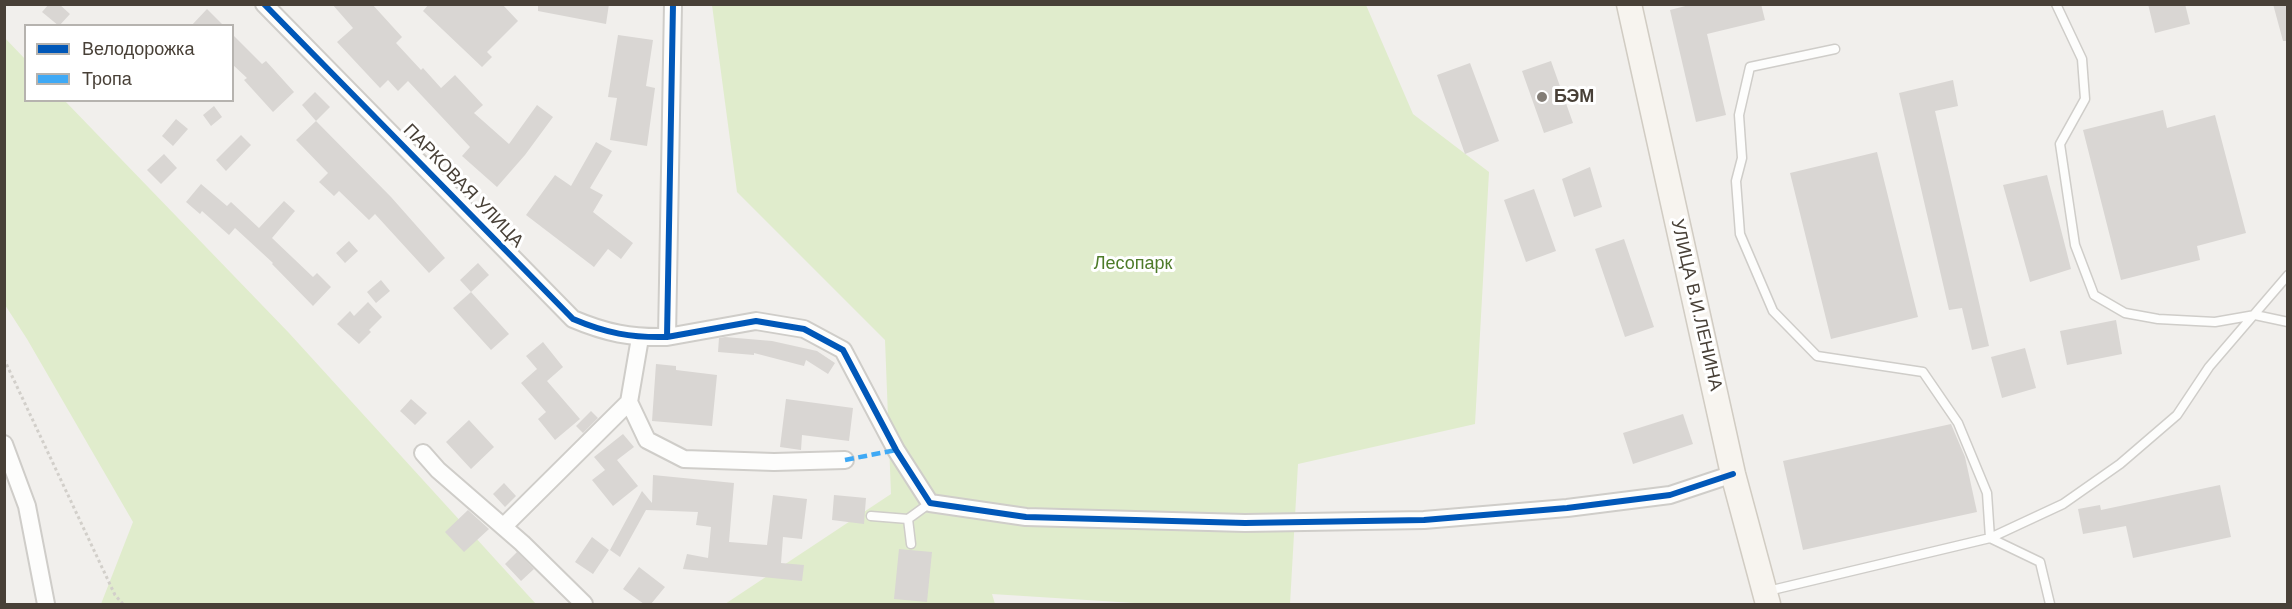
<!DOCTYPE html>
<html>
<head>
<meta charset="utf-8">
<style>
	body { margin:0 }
	#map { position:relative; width:2292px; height:609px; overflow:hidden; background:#f1efec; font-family:Arial,sans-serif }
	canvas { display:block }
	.frame { position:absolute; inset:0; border:6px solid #484037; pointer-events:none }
	.legend { position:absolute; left:24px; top:24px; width:210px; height:78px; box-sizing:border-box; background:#fff; border:2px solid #b6b3af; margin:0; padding:8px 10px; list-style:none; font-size:18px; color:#484037 }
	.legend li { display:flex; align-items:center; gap:12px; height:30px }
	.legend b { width:30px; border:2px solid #b6b3af }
</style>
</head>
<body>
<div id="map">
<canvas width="2292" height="609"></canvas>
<div class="frame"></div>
<ul class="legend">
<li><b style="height:8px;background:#0057b8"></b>Велодорожка</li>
<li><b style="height:8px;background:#3fa9f5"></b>Тропа</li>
</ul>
</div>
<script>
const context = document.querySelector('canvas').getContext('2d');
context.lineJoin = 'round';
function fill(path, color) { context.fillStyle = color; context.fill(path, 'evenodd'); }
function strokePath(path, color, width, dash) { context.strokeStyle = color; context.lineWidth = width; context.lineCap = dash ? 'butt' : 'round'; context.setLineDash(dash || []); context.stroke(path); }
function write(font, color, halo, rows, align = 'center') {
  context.font = font + ' Arial,sans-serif'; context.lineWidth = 6; context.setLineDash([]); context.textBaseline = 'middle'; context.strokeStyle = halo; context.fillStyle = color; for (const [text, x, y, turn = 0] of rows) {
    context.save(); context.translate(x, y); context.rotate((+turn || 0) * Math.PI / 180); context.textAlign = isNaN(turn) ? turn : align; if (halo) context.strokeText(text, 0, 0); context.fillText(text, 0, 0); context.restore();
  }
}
const green = new Path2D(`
	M712 5H1366L1413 114 1489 172 1475 424 1298 464 1290 604H1150L992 594 995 604H725L891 494 885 340 737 192Z
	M4 37 25 59 26 100 65 101 289 333 536 604H101L133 522 27 339 5 305Z`);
const building = new Path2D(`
	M49 4H59L70 14 59 26 42 12Z
	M332 4H372L402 37 396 43 421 70 423 68 441 88 455 75 483 105 474 113 509 144 537 105 553 117 525 155 497 187 462 156 470 147 408 81 398 91 388 80 380 88 337 42 353 28Z
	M429 4H502L518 21 487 52 492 57 482 67 423 11Z
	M538 4H609L606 24 538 11Z
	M1693 4H1761L1765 20 1707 34 1726 115 1696 122 1670 10Z
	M2148 4H2185L2190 24 2155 33Z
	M2273 4H2288V41H2283Z
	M207 9 224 26H191Z
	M232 34 262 64 266 61 294 92 273 112 244 80 247 78 232 64Z
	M618 35 653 40 646 86 655 88 647 146 610 140 617 98 608 97Z
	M1551 61 1573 123 1544 133 1522 71Z
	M1470 63 1499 141 1465 154 1437 75Z
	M1953 80 1958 106 1935 111 1989 346 1972 350 1962 308 1949 310 1899 93Z
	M315 92 330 107 316 121 302 105Z
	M214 106 222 117 211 126 203 115Z
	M2163 110 2167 128 2215 115 2246 233 2197 246 2200 260 2121 280 2083 130Z
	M176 119 188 129 173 146 162 136Z
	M316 121 391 197 445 258 429 273 375 214 369 220 339 191 334 196 319 182 328 173 296 140Z
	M241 135 251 145 226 171 216 160Z
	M596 142 612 151 590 188 603 195 593 212 633 243 621 259 608 249 594 267 526 215 555 175 571 186Z
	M1877 152 1918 317 1831 339 1790 173Z
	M164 154 177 168 161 184 147 170Z
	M1590 167 1602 207 1574 217 1562 179Z
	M2047 175 2071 269 2030 282 2003 185Z
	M201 184 227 206 231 202 259 228 284 201 295 211 272 238 313 277 317 273 331 287 313 306 272 264 273 263 235 228 229 235 202 211 200 214 186 202Z
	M1534 189 1556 251 1526 262 1504 200Z
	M1624 239 1654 327 1625 337 1595 249Z
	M349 241 358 251 345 263 336 253Z
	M478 263 489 275 471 292 460 280Z
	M381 280 390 291 376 303 367 292Z
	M471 292 509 334 491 350 453 308Z
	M368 302 382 317 369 330 371 332 359 344 337 324 350 311 354 316Z
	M2116 320 2122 354 2067 365 2060 331Z
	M725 337 772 341 817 351 835 363 828 374 806 360 804 366 754 353V355L718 352 719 338Z
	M543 342 563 367 547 381 580 419 555 440 538 419 546 412 521 383 537 369 526 356Z
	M2025 348 2036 388 2002 398 1991 357Z
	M656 364 676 366V370L717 375 712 426 652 421Z
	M411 399 427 413 415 425 400 411Z
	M786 399 853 408 849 441 802 435 801 450 780 447Z
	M591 411 598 418 583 433 576 426Z
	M1683 414 1693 444 1633 464 1623 433Z
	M469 420 494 447 471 469 446 442Z
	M1951 424 1965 457 1977 512 1803 550 1783 461Z
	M623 434 634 447 617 460 638 486 613 506 592 480 605 470 594 457Z
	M653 475 734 483 729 542 767 545 773 495 807 499 802 539 783 537 781 563 804 565 802 581 683 569 687 554 708 558 711 527 696 525 698 512 646 510 620 557 610 550 642 491 652 503Z
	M504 483 516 496 505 507 493 494Z
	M2220 485 2231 537 2133 558 2126 526 2083 534 2078 509 2100 505 2101 510Z
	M834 495 866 498 864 524 832 520Z
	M468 510 489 529 464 552 445 532Z
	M592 537 609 550 593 574 575 562Z
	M899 549 932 552 927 602 894 599Z
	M517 552 534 569 521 581 505 564Z
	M639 567 665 587 651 604H644L623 589Z`);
const path = new Path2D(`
	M4 359 115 595 123 604`);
const lane = new Path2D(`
	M2056 4 2082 59 2085 99 2060 144 2075 245 2094 295 2125 313 2158 319 2215 322 2255 315 2288 322
	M1835 49 1750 67 1739 115 1742 158 1736 181 1740 234 1773 311 1817 356 1923 372 1958 423 1987 493 1990 538
	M871 516 908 519 930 503
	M908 519 911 544
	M1990 538 2040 562 2050 604
	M1768 591 1990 538 2063 504 2120 464 2177 415 2209 367 2288 275`);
const street = new Path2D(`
	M264 4 573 319C606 333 631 338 667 337
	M673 4 667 337 756 321 804 329 843 350 896 450 930 503 1026 517 1245 523 1424 520 1567 508 1670 495 1733 474
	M640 338 629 402 647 440 684 459 774 462 845 460
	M4 444 27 506 46 604
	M423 453 438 470 522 543 584 604
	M504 526 629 402`);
const secondary = new Path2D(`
	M1629 4 1733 474 1768 604`);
const quiet = new Path2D(`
	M845 460 896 450`);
const cycleway = new Path2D(`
	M264 4 573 319C606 333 631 338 667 337
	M673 4 667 337 756 321 804 329 843 350 896 450 930 503 1026 517 1245 523 1424 520 1567 508 1670 495 1733 474`);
const markers = [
	[1542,97,6,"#837d76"]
];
const poiNames = [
	["БЭМ",1554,97]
];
const streetNames = [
	["ПАРКОВАЯ УЛИЦА",463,186,46],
	["УЛИЦА В.И.ЛЕНИНА",1696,305,77]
];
const parkNames = [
	["Лесопарк",1133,264]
];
fill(green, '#e0eccc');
fill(building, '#d9d6d3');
strokePath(lane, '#cfcdc9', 11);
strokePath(street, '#cfcdc9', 20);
strokePath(secondary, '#d1ccc3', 27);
strokePath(path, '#d2cfca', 3, [3, 3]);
strokePath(lane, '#fdfdfc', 8);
strokePath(street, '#fdfdfc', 16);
strokePath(secondary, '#f7f4ef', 24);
strokePath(quiet, '#3fa9f5', 4.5, [9, 4.5]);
strokePath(cycleway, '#0057b8', 6);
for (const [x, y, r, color] of markers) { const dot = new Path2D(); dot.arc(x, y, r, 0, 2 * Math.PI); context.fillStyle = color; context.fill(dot); strokePath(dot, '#fff', 2); }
write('bold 18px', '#484037', '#fff', poiNames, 'left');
write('18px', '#484037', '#fff', streetNames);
write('18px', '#4d7b29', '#fff', parkNames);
</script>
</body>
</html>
